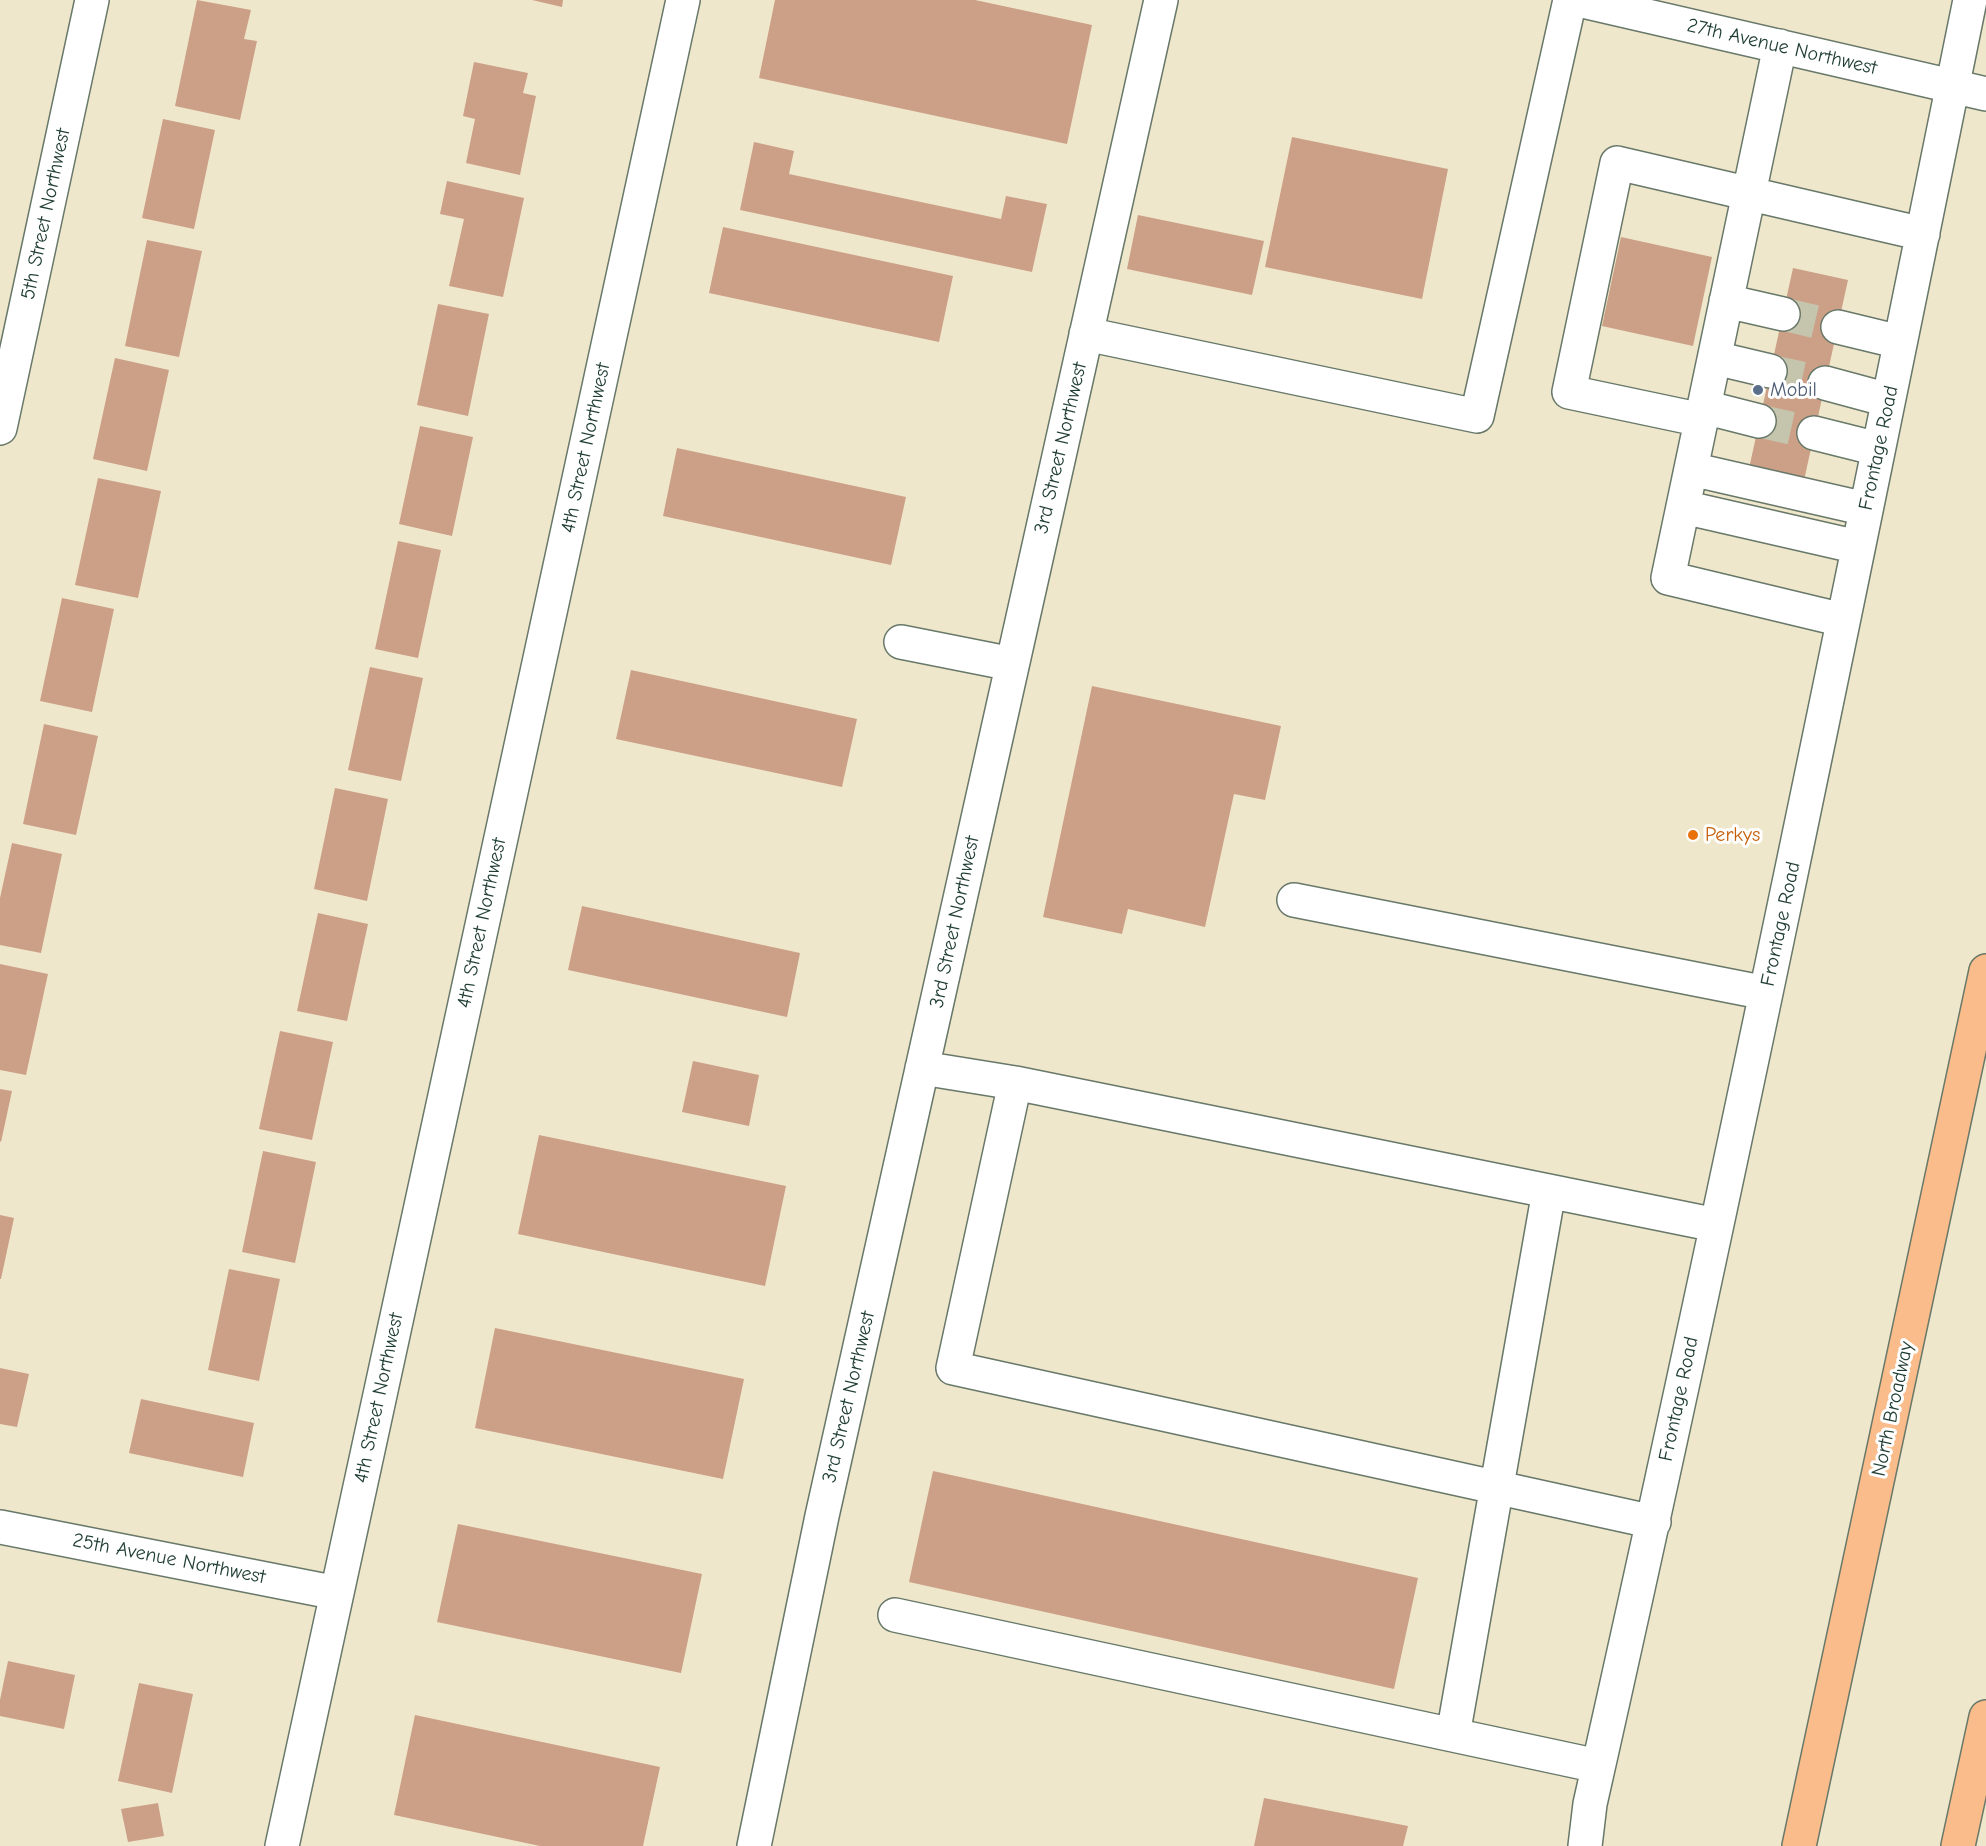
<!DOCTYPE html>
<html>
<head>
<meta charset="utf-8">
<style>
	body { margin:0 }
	canvas { display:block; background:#efe7cb }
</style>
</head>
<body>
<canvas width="1986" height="1846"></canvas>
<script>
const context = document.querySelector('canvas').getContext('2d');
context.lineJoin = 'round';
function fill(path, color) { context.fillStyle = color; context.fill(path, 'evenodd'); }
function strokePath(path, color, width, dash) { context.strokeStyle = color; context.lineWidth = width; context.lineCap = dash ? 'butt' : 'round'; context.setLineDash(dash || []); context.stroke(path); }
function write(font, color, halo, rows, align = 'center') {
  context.font = font + ' "Comic Neue",sans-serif'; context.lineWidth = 6; context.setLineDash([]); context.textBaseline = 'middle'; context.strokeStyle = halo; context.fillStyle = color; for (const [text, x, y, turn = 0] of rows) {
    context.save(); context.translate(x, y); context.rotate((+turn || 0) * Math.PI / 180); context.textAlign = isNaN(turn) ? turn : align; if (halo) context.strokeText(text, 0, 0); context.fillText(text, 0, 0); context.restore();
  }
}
const building = new Path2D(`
	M197 0 251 10 244 39 257 41 240 120 175 106Z
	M532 0H563L562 7Z
	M775 0H975L1092 25 1067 144 759 78Z
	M474 62 528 73 523 93 536 96 520 175 466 163 475 119 463 116Z
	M163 119 215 130 194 229 142 218Z
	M1292 137 1448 169 1422 299 1265 267Z
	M754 142 794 151 789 174 1001 219 1006 196 1047 204 1032 272 740 210Z
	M447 181 524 198 503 297 449 286 464 219 440 214Z
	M1138 215 1264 241 1252 295 1127 269Z
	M723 227 953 276 939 342 709 293Z
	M1621 237 1712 257 1693 346 1602 326Z
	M147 240 202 251 179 357 125 346Z
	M1793 268 1848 280 1803 485 1748 473Z
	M438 304 489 314 468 416 417 405Z
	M115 358 169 370 147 471 93 459Z
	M420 426 473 437 452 536 399 524Z
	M677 448 906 497 891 565 663 516Z
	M98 478 161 491 138 598 75 585Z
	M398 541 441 550 418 658 375 649Z
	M62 598 114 609 92 712 40 701Z
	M370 667 423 678 401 781 348 770Z
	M631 670 857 719 842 787 616 739Z
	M1092 686 1281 726 1265 800 1234 794 1205 927 1128 909 1122 934 1043 917Z
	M44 724 98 736 76 835 23 824Z
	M335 788 388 799 367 901 314 889Z
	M12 843 62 854 41 953 0 945V898Z
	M582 906 800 953 787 1017 568 970Z
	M318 913 368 924 347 1021 297 1011Z
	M0 964 48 974 26 1075 0 1070Z
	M280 1031 333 1042 312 1140 259 1129Z
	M693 1061 759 1075 749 1126 682 1112Z
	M0 1089 12 1091 1 1142 0 1141Z
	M539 1135 786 1186 765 1286 518 1234Z
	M263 1151 316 1162 295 1263 242 1252Z
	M0 1215 14 1218 1 1279H0Z
	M229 1269 280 1279 259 1381 208 1370Z
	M495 1328 744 1379 723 1479 475 1428Z
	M0 1368 29 1374 17 1427 0 1424Z
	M141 1399 254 1423 243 1477 129 1453Z
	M933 1471 1418 1578 1394 1689 909 1582Z
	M458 1524 702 1574 681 1673 437 1622Z
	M8 1661 75 1675 64 1729 0 1716V1700Z
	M139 1683 193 1694 172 1793 118 1781Z
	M415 1715 660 1767 643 1846H540L394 1815Z
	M1264 1798 1408 1826 1403 1846H1254Z
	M158 1803 164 1836 128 1842 121 1809Z`);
const minorTunnel = new Path2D(`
	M1783 314 1838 327
	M1770 371 1825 383
	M1759 421 1814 433`);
const minor = new Path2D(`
	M1578 0 1986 94
	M1780 46 1668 578 1843 620
	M1726 301 1783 314
	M1838 327 1900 342
	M1086 334 1477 416 1570 0
	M1715 358 1770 371
	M1825 383 1888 400
	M1704 407 1759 421
	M1702 420 1569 392 1617 163 1923 234
	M0 428 92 0
	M1814 433 1878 449
	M1691 469 1866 509
	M1683 507 1858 547
	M901 642 1012 664
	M1294 900 1766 993
	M922 1068 1015 1083 953 1368 1654 1522
	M1015 1083 1716 1225
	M0 1527 337 1593
	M895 1615 1453 1735 1549 1191
	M1453 1735 1598 1766
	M282 1846 683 0
	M754 1846 822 1516 1161 0
	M1585 1846 1590 1804C1725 1204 1848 602 1970 0`);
const major = new Path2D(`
	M1799 1846 1986 971
	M1958 1846 1986 1717`);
const markers = [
	[1758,390,6,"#5c6f8a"],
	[1693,835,6,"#e8710a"]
];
const streetNames = [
	["27th Avenue Northwest",1782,47,13],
	["5th Street Northwest",46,214,-78],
	["4th Street Northwest",586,448,-78],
	["3rd Street Northwest",1061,448,-77],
	["Frontage Road",1879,448,-78],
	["3rd Street Northwest",955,922,-78],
	["4th Street Northwest",482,923,-78],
	["Frontage Road",1781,924,-78],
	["3rd Street Northwest",849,1397,-77],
	["4th Street Northwest",379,1398,-78],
	["Frontage Road",1679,1399,-78],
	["North Broadway",1893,1409,-78],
	["25th Avenue Northwest",169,1559,11]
];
const serviceNames = [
	["Mobil",1770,390]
];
const foodNames = [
	["Perkys",1705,835]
];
fill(building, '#cca087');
strokePath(minorTunnel, '#c5c5ad', 33, [33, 16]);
strokePath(minor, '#687869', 36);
strokePath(major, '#687869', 36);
strokePath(minor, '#fff', 33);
strokePath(major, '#f9bc8a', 33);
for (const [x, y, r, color] of markers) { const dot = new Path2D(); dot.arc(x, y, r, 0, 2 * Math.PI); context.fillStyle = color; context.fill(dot); strokePath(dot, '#fff', 2); }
write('20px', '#1f3d34', '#fff', streetNames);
write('20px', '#4e5e75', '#fff', serviceNames, 'left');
write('20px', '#c56008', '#fff', foodNames, 'left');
</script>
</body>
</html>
